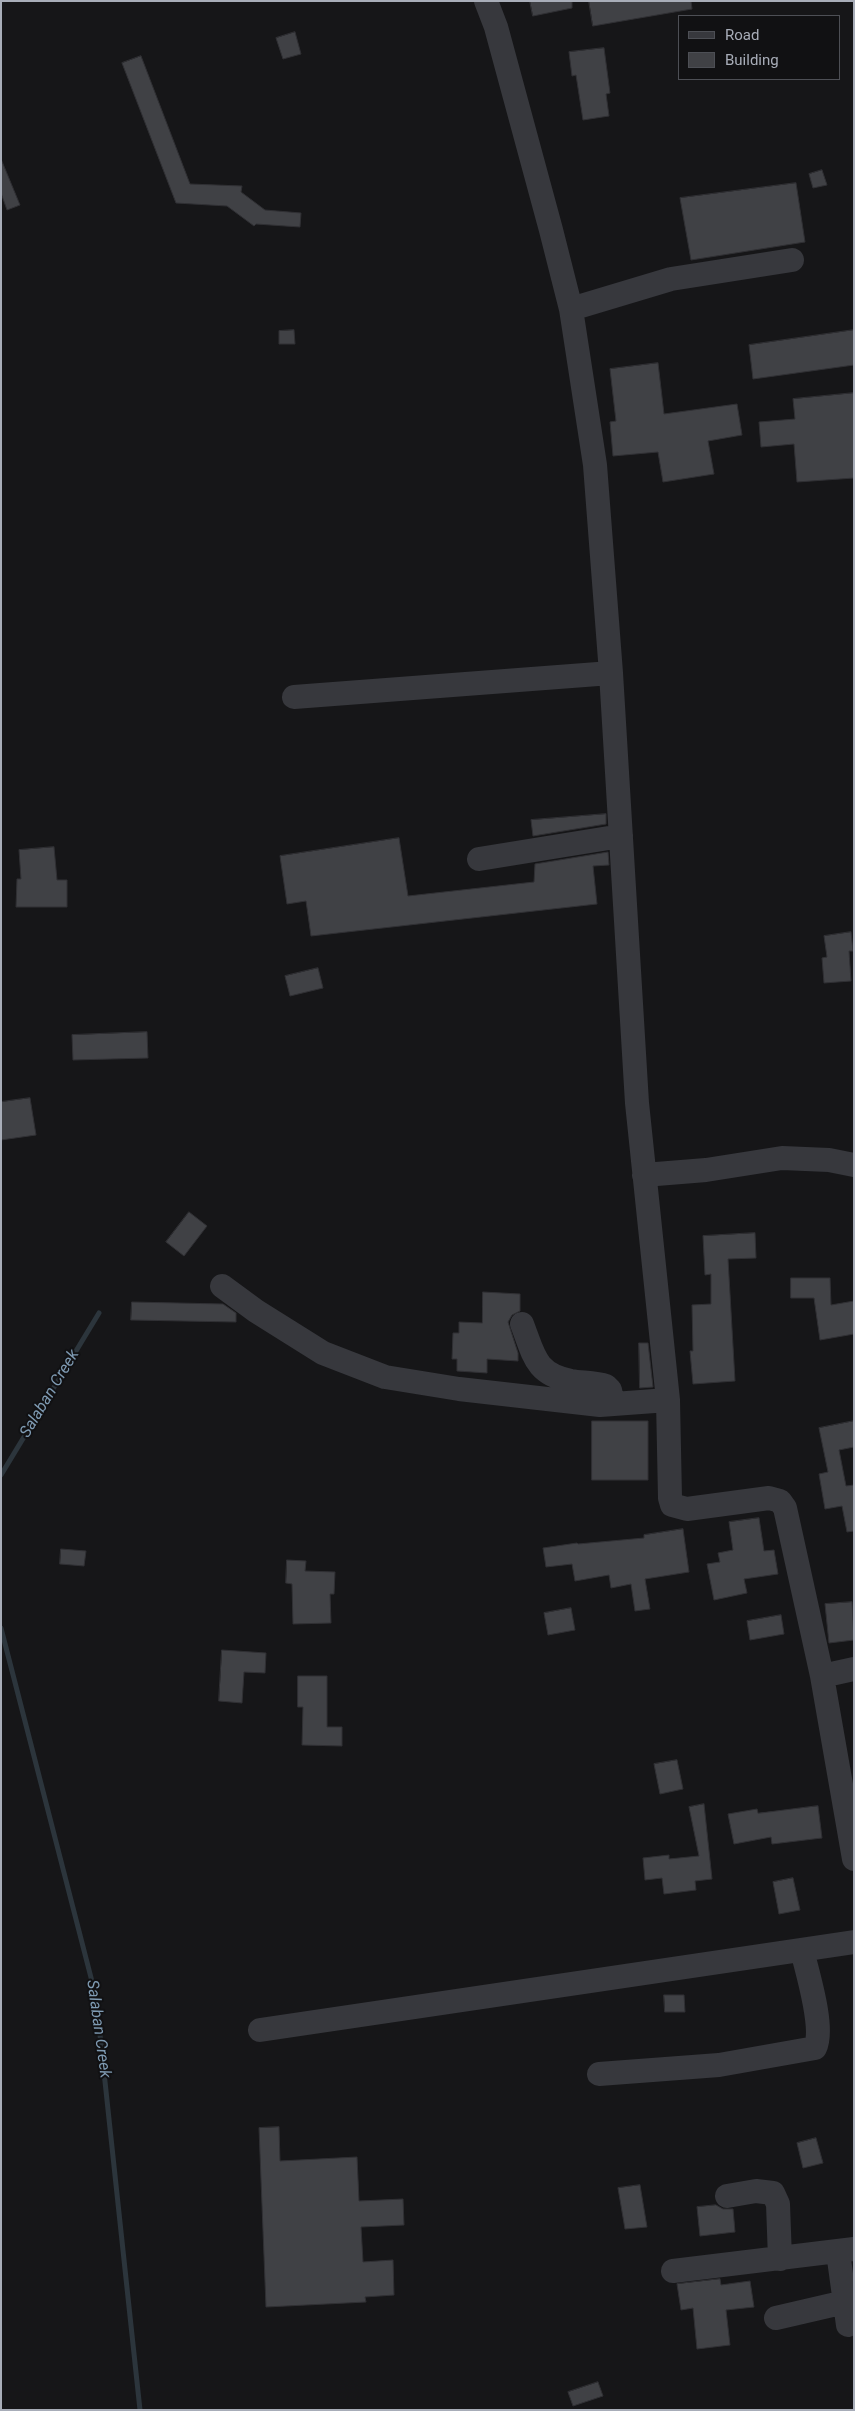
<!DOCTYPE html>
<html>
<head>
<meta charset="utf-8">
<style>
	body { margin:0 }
	#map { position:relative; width:855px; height:2411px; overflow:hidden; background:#161618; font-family:Roboto,sans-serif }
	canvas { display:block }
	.frame { position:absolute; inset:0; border:2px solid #a8adb8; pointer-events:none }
	.legend { position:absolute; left:678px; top:15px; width:162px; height:65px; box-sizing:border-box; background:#111113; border:1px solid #4d4f55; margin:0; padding:6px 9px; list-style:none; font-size:15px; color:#a8adb8 }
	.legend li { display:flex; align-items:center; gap:10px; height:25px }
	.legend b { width:25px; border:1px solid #4d4f55 }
</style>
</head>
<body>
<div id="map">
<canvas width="855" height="2411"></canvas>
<div class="frame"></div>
<ul class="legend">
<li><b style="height:6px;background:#37383d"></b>Road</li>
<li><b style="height:14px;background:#404145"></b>Building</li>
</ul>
</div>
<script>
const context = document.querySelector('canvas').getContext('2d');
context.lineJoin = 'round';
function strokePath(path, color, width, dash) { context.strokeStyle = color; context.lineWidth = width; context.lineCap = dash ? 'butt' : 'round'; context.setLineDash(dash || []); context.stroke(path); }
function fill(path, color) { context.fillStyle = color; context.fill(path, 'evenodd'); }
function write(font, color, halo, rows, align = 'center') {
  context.font = font + ' Roboto,sans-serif'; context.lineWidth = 4; context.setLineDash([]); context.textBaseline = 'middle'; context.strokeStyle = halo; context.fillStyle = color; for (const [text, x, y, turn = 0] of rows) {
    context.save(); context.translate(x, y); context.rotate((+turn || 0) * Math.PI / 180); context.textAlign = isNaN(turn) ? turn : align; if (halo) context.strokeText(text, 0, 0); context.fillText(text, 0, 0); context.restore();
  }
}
const stream = new Path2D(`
	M1 1475 99 1313
	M1 1628 96 1997 140 2410`);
const building = new Path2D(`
	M530 1H572V8L533 16Z
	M589 1H691L692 9 593 26Z
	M295 32 301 54 283 59 276 38Z
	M604 48 610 93 606 94 609 116 583 120 576 75 572 76 569 52Z
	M141 56 190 184 242 186 241 192 265 210 301 213 300 227 256 224 254 226 227 206 176 203 122 63Z
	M1 159 20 205 7 210 1 193Z
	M822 170 827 185 813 188 809 174Z
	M796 183 805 242 691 260 680 198Z
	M294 330 295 344H279V331Z
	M854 330V365L753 379 749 345Z
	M658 363 664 414 737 404 742 435 708 441 714 474 663 482 658 452 613 456 610 422 616 421 610 369Z
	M854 393V478L797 482 794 444 761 447 759 422 795 419 793 399Z
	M606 814V824L533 836 531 820Z
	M399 838 408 896 534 882 535 864 608 852 609 865 593 866 597 904 311 936 306 901 287 904 280 856Z
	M54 847 57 880H67V907H16L17 879H21L19 850Z
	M851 932 853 951H849L851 981 824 983 822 958 827 957 824 936Z
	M318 968 323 988 290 996 285 976Z
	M147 1032 148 1058 73 1060 72 1035Z
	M30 1098 36 1135 1 1140V1102Z
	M189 1212 207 1226 184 1256 166 1242Z
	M755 1233 756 1258 728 1259 735 1381 693 1384 690 1351H693L692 1305 711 1304V1274L705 1275 703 1236Z
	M791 1278H830L831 1305 854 1301V1334L820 1340 814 1298H791Z
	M483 1292 520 1294V1311L512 1315 508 1322 518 1353V1361L487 1359V1373L457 1371V1359H452L453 1333H459V1322L482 1323Z
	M132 1302 223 1304 236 1313V1322L131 1320Z
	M639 1343H648L653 1387 640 1388Z
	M592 1421H648V1480H592Z
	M854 1421V1447L839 1450 846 1486 854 1485V1531L847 1532 842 1506 825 1509 819 1474 828 1472 819 1428Z
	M759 1518 764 1551 774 1550 778 1574 744 1579 747 1593 714 1600 707 1564 720 1562 718 1553 733 1550 729 1522Z
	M683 1529 689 1572 645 1579 650 1609 635 1611 631 1584 611 1588 609 1575 575 1581 572 1564 546 1567 543 1548 577 1543 578 1544 644 1538V1535Z
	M61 1549 86 1551 84 1566 60 1564Z
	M287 1560 306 1561 305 1571 335 1572 334 1594H330L331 1623 293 1624 292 1584 286 1583Z
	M852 1602 854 1640 829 1643 825 1604Z
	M571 1608 575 1630 548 1635 544 1613Z
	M781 1615 784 1634 750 1640 747 1621Z
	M222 1650 266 1653 265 1673 244 1672 242 1703 219 1701Z
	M298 1676H327V1727H342V1746L302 1745 303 1707H298Z
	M677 1760 683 1789 660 1794 654 1764Z
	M704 1804 712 1879 695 1881 696 1890 664 1894 662 1878 645 1880 643 1858 669 1855V1859L699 1856 689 1807Z
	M818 1806 822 1838 772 1844 771 1837 734 1844 728 1814 757 1809 758 1813Z
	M793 1878 800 1910 779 1914 773 1882Z
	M664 1995H684L685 2012H665Z
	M279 2127 280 2161 357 2157 359 2201 403 2199 404 2225 361 2227 363 2262 393 2260 394 2295 365 2297 366 2302 266 2307 259 2128Z
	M816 2138 823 2163 803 2168 797 2143Z
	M640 2185 647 2227 625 2229 618 2188Z
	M716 2205 723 2209H733L735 2232 700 2236 697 2207Z
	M720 2279 721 2285 750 2281 754 2307 726 2310 730 2345 697 2349 693 2308 681 2310 677 2284Z
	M598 2382 603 2396 573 2406 568 2392Z`);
const minor = new Path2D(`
	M486 1 496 27 551 230 571 309 595 465 611 673 637 1103 668 1400 670 1498 672 1505 687 1509 769 1498 780 1501 785 1508 822 1676 854 1859
	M571 309 671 279 792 260
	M294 697 611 673
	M479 859 621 836
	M644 1175 706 1170 782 1158 829 1160 854 1165
	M222 1286 256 1311 323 1353 385 1377 459 1389 600 1405 668 1400
	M522 1324C534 1355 535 1374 571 1381 583 1383 595 1382 606 1386L610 1390 613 1404
	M822 1676 854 1669
	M260 2030 854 1942
	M599 2074 719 2065 815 2048C825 2028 807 1972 802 1950
	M727 2196 756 2191 773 2193 778 2204 780 2259
	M838 2252 848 2325
	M673 2271 854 2249
	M776 2318 845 2302`);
const waterNames = [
	["Salaban Creek",50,1394,-59],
	["Salaban Creek",98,2029,82]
];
strokePath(stream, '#2c353c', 5);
fill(building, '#404145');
strokePath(building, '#303034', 1);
strokePath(minor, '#37383d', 24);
write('italic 16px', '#7f9bb3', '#111113', waterNames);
</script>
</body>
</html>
